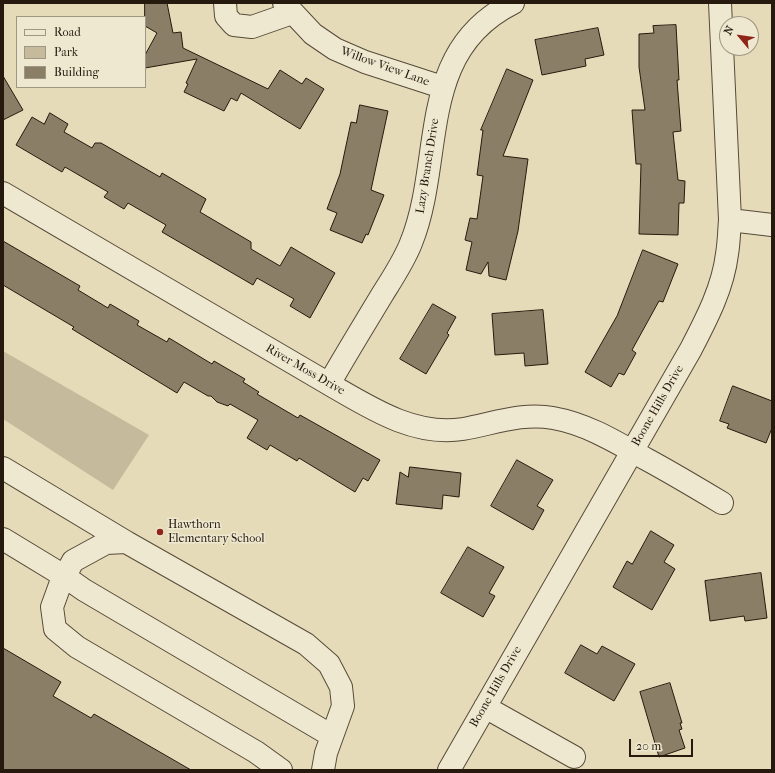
<!DOCTYPE html>
<html>
<head>
<meta charset="utf-8">
<style>
	body { margin:0 }
	#map { position:relative; width:775px; height:773px; overflow:hidden; background:#e6dbb8; font-family:"IM FELL French Canon",serif }
	canvas { display:block }
	.frame { position:absolute; inset:0; border:4px solid #261a0e; pointer-events:none }
	.legend { position:absolute; left:16px; top:16px; width:130px; height:72px; box-sizing:border-box; background:#efe8d1; border:1px solid #9f9683; margin:0; padding:5px 7px; list-style:none; font-size:12px; color:#261a0e }
	.legend li { display:flex; align-items:center; gap:8px; height:20px }
	.legend b { width:20px; border:1px solid #9f9683 }
	.north { position:absolute; left:719px; top:16px; width:40px; height:40px; box-sizing:border-box; background:#efe8d1; border:1px solid #9f9683; border-radius:50%; rotate:299deg; font-size:11px; font-weight:700; line-height:16px; text-align:center; color:#261a0e }
	.north::after { content:''; display:block; margin:auto; width:14px; height:18px; background:#8f2418; clip-path:polygon(50% 0,100% 100%,50% 72%,0 100%) }
	.scale { position:absolute; left:629px; top:739px; width:64px; height:18px; box-sizing:border-box; border:2px solid #261a0e; border-top:0; padding-left:5px; font-size:12px; line-height:14px; white-space:nowrap; color:#261a0e; -webkit-text-stroke:3px #efe8d1; paint-order:stroke }
</style>
</head>
<body>
<div id="map">
<canvas width="775" height="773"></canvas>
<div class="frame"></div>
<ul class="legend">
<li><b style="height:5px;background:#efe8d1"></b>Road</li>
<li><b style="height:11px;background:#c5ba9b"></b>Park</li>
<li><b style="height:11px;background:#8a7e66"></b>Building</li>
</ul>
<div class="north">N</div>
<div class="scale">20 m</div>
</div>
<script>
const context = document.querySelector('canvas').getContext('2d');
context.lineJoin = 'round';
function fill(path, color) { context.fillStyle = color; context.fill(path, 'evenodd'); }
function strokePath(path, color, width, dash) { context.strokeStyle = color; context.lineWidth = width; context.lineCap = dash ? 'butt' : 'round'; context.setLineDash(dash || []); context.stroke(path); }
function write(font, color, halo, rows, align = 'center') {
  context.font = font + ' "IM FELL French Canon",serif'; context.lineWidth = 3; context.setLineDash([]); context.textBaseline = 'middle'; context.strokeStyle = halo; context.fillStyle = color; for (const [text, x, y, turn = 0] of rows) {
    context.save(); context.translate(x, y); context.rotate((+turn || 0) * Math.PI / 180); context.textAlign = isNaN(turn) ? turn : align; if (halo) context.strokeText(text, 0, 0); context.fillText(text, 0, 0); context.restore();
  }
}
const green = new Path2D(`
	M3 351 149 435 113 490 3 419Z`);
const building = new Path2D(`
	M145 3H167L173 33 181 32 183 48 268 89 280 70 302 84 306 78 324 89 300 129 241 93 237 101 231 98 224 111 184 92 188 84 186 83 197 59 145 68V55L157 33 145 26Z
	M676 25 679 80H677L681 131 673 132 678 180 685 181 684 203H679L678 235 639 234 641 164H636L632 110H645L639 67V34L654 33 653 26Z
	M598 28 604 55 585 59 586 66 542 75 535 40Z
	M507 69 533 80 503 156 528 159 518 231 506 280 489 276 488 262 481 274 466 270 472 242 465 240 470 218 477 219 483 176 477 175 483 130H481Z
	M3 76 23 110 3 120Z
	M360 105 388 111 371 190 384 195 368 235 366 234 362 243 330 230 337 213 327 209 340 174 351 122 356 123Z
	M50 113 68 124 64 132 92 148 95 143H101L160 177 162 173 206 199 200 212 251 242V249L280 266 291 247 335 273 310 318 290 306 294 299 257 278 253 285 162 232 166 225 128 203 124 209 104 197 108 192 65 167 62 172 16 145 32 117 44 124Z
	M3 241 80 286 78 290 108 308 110 304 139 321 137 325 167 342 169 338 212 364 214 361 226 368 245 379 243 382 259 392 257 394 298 418 300 415 380 460 368 481 363 478 355 492 299 458 297 461 270 445 267 450 247 438 258 420 230 404 228 406 217 402 211 396H208L184 382 177 393 72 329 74 327 3 285Z
	M643 250 678 264 663 302 659 301 632 350 636 353 624 375 619 373 611 387 585 372 617 316Z
	M433 304 456 317 447 333 449 335 426 374 400 359Z
	M543 310 548 364 525 366 524 353 495 355 492 314Z
	M733 386 772 401V428L766 443 727 428 729 424 720 421Z
	M517 460 553 480 537 506 544 510 533 530 491 506Z
	M410 467 461 473 459 497 443 495 442 509 396 504 400 472 408 477Z
	M651 531 674 545 664 562 675 569 652 610 613 587 627 561 632 564Z
	M468 547 504 567 489 593 495 596 483 617 441 593Z
	M761 573 767 618 745 621 744 616 710 621 705 581Z
	M581 645 597 654 602 646 635 664 614 701 565 673Z
	M3 648 61 682 53 696 91 718 94 714 191 770H3Z
	M670 683 682 723H680L682 729 679 730 685 748 659 757 640 692Z`);
const minor = new Path2D(`
	M225 3 226 16 234 25 252 27 292 13
	M284 3 313 34 335 49 365 62 442 87
	M3 193 329 384C369 407 414 437 463 429 492 424 523 412 553 418 587 424 616 442 646 459 672 473 697 488 722 503
	M730 220 772 225
	M329 384C346 354 364 325 382 295 392 279 404 261 411 243 445 159 415 52 513 3
	M3 468 126 542
	M3 539 64 576 84 590 332 736
	M485 707 574 757
	M281 770 256 752 77 647 55 629 52 607 60 585 73 561 106 543 126 542 306 644 329 664 341 687 343 706 326 753 323 770
	M449 770 691 349C706 320 723 288 727 254 729 243 729 231 730 220L720 3`);
const markers = [
	[160,532,4,"#8f2418"]
];
const streetNames = [
	["Willow View Lane",385,67,20],
	["Lazy Branch Drive",428,166,-81],
	["River Moss Drive",305,370,30],
	["Boone Hills Drive",658,406,-60],
	["Boone Hills Drive",496,687,-60]
];
const poiNames = [
	["Hawthorn",168,525],
	["Elementary School",168,539]
];
fill(green, '#c5ba9b');
fill(building, '#8a7e66');
strokePath(building, '#261a0e', 1);
strokePath(minor, '#564a38', 24);
strokePath(minor, '#efe8d1', 22);
for (const [x, y, r, color] of markers) { const dot = new Path2D(); dot.arc(x, y, r, 0, 2 * Math.PI); context.fillStyle = color; context.fill(dot); strokePath(dot, '#efe8d1', 1.5); }
write('12px', '#261a0e', '#efe8d1', streetNames);
write('12px', '#261a0e', '#efe8d1', poiNames, 'left');
</script>
</body>
</html>
